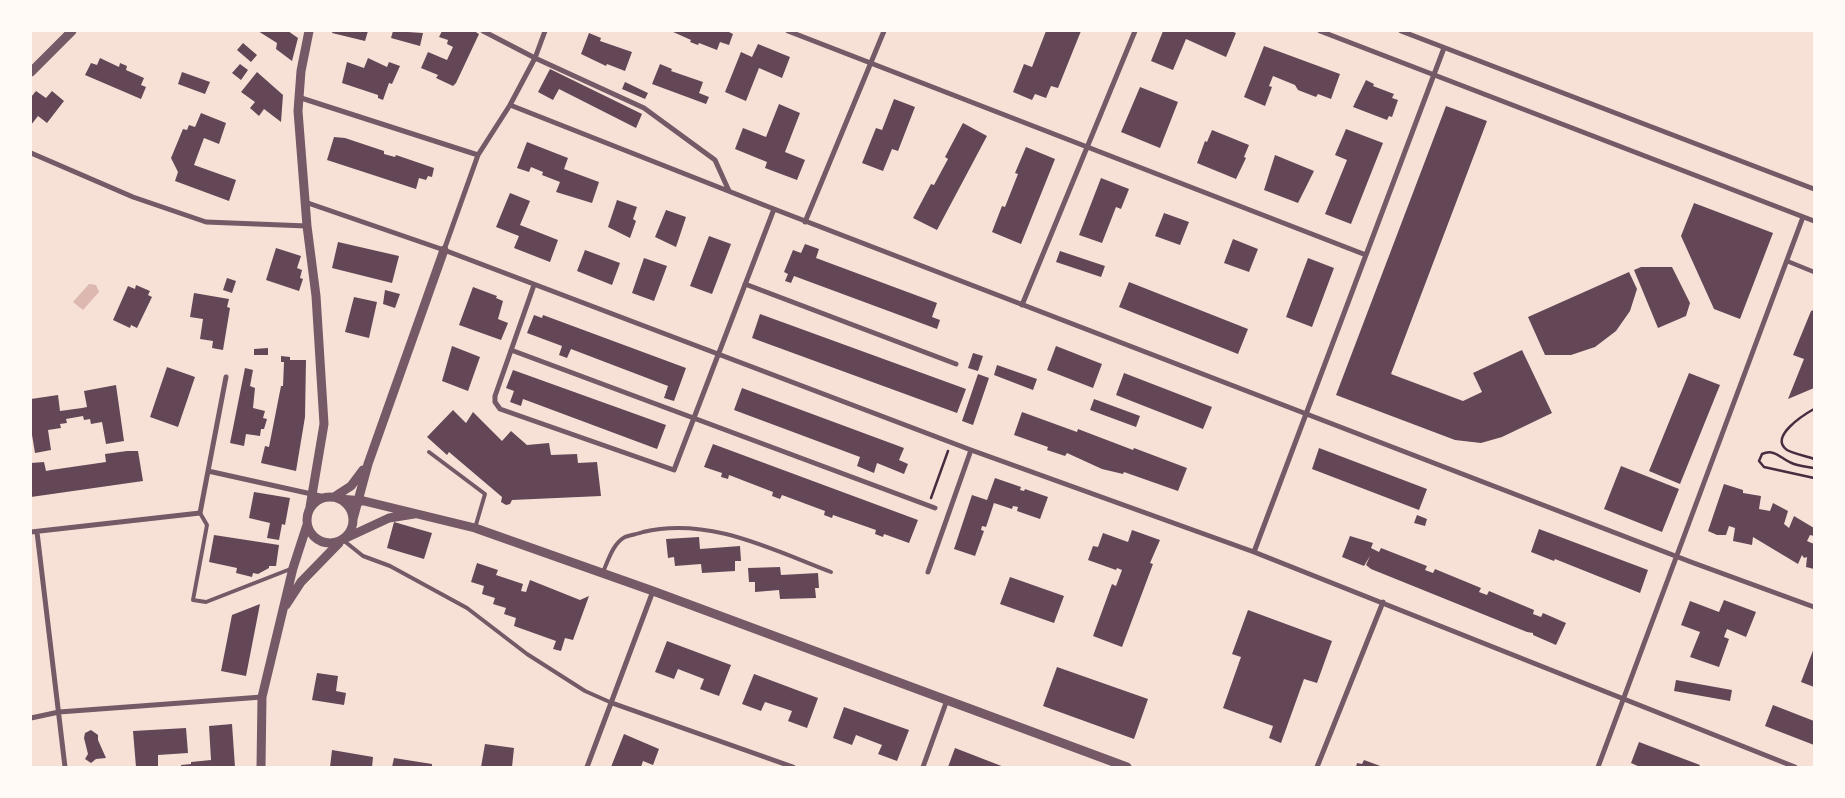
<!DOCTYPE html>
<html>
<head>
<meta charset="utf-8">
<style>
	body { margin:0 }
	#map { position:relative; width:1845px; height:798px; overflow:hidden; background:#f7e1d7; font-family:Inter,sans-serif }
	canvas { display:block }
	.frame { position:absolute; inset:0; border:32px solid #fffaf5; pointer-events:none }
</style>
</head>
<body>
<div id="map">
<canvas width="1845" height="798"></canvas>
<div class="frame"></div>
</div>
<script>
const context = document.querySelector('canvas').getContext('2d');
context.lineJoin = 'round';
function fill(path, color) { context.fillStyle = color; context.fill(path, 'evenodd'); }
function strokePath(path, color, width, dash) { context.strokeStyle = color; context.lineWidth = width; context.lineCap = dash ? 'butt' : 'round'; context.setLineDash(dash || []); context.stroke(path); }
const water = new Path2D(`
	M89 284 96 285 99 292 83 310 73 302Z`);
const building = new Path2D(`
	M258 31H288L298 38 292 61 276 49 277 43Z
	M333 31H368L365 41 332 33Z
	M393 31 423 33 420 46 391 38Z
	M442 31H474L479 34 456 83 453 86 436 78 438 75 421 68 428 52 447 60 453 47 447 44 448 40 439 37Z
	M671 31H727L733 34 729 45 720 42 717 50 699 43 698 45 690 42 691 40Z
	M1046 31H1081L1058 88 1051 86 1046 98 1035 94 1032 100 1013 92 1024 64 1032 67Z
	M1163 31H1231L1236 33 1226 57 1186 39 1173 70 1151 61Z
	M589 33 601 38 600 41 632 52 625 71 607 64 606 66 581 54Z
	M243 43 257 55 251 62 237 50Z
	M758 44 790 57 782 78 759 68 746 101 725 92 741 52 752 57Z
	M1264 46 1340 74 1331 99 1318 94 1316 97 1298 90 1295 85 1273 76 1269 86 1272 87 1265 106 1244 97Z
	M100 58 119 67 120 63 127 66 126 70 144 78 141 85 146 87 141 99 85 75 91 63 97 65Z
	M368 58 387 67 389 62 400 66 392 84 389 83 383 100 378 98V95L342 83 347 62 364 68Z
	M240 64 248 70 241 80 232 73Z
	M660 64 672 69 671 71 703 82 699 93 709 97 706 104 652 84Z
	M550 69 642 114 636 128 559 89 553 100 538 92Z
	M182 72 210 82 205 94 178 84Z
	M257 72 283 95 281 122 264 109 259 116 250 108 255 102 241 92Z
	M1366 80 1374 84 1373 86 1394 94 1392 98 1398 100 1392 117 1389 116 1387 120 1353 107Z
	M625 82 648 93 645 99 622 89Z
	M1140 87 1178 102 1160 148 1121 132Z
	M36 91 46 98 52 91 64 101 47 123 38 116 31 125V97Z
	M894 99 915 107 898 151 892 149 883 171 862 163 876 128 882 130Z
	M779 104 800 113 785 152 805 160 797 180 765 168 767 162 735 149 743 128 766 137Z
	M1446 106 1487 121 1391 374 1463 401 1482 392 1473 373 1522 350 1552 413 1502 437 1481 443 1455 440 1336 395Z
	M201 113 226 123 219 144 204 138 194 165 236 180 229 201 175 181 178 172 171 158 183 129 187 130 189 125 195 127Z
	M963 123 987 136 937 230 913 218 931 184 934 185 942 170 948 159 945 157Z
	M1346 129 1383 143 1351 224 1325 214 1347 160 1335 155Z
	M1212 130 1249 145 1244 157 1246 158 1236 179 1197 163 1205 141 1207 142Z
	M334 137 345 138 384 151V154L395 157 396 155 434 168 432 177 428 176 426 180 419 178 416 189 327 160Z
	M527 142 568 158 564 169 599 182 592 203 556 192 560 182 542 175 543 172 531 167 529 172 517 168Z
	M1026 147 1055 159 1021 244 992 232 1002 206 1005 207 1018 174 1015 173Z
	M1275 155 1314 171 1298 203 1264 190Z
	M1101 178 1129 189 1121 209 1116 207 1102 243 1079 235Z
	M510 193 530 201 520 225 558 240 550 262 514 248 519 236 496 227Z
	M617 200 637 207 633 219 636 221 630 238 608 227Z
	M1694 203 1773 233 1740 319 1714 309 1681 236Z
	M666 210 686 217 676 247 655 237Z
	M1164 213 1189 222 1180 245 1155 236Z
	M709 236 731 244 712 294 690 286Z
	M1233 239 1258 249 1249 272 1224 263Z
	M338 242 399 256 392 283 332 268Z
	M805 244 819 249 816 258 937 303 932 317 940 320 937 329 794 276 791 283 785 281 788 274 784 272 793 250 801 253Z
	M276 248 301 256 297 268 302 270 300 278 303 279 299 291 266 280Z
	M585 250 620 263 612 285 577 271Z
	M1060 251 1105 266 1101 277 1056 262Z
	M644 258 667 266 654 301 632 293Z
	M1308 258 1334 268 1312 327 1286 317Z
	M1641 267H1672L1690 303 1686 316 1658 328 1634 270Z
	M1629 272 1637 289 1630 311 1616 331 1595 347 1571 355H1545L1528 317Z
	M227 278 236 281 232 293 223 290Z
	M1129 282 1248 329 1238 354 1119 307Z
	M136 285 150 291 148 295 152 297 137 328 131 325 130 328 113 320 128 286 135 289Z
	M473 287 497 296 496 298 503 301 498 319 508 323 501 340 459 325Z
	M385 290 400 294 395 308 383 304Z
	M194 293 229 299 227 307 230 308 223 350 212 348 213 341 200 339 203 319 190 317Z
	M354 297 377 302 369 338 345 332Z
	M1814 310V388L1788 399 1804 359 1793 355 1811 311Z
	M760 314 966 389 957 413 752 338Z
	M534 315 542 318 543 315 686 368 674 401 664 398 668 386 571 349 567 358 559 355 562 346 527 333Z
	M452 346 480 357 468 391 442 381Z
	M1056 346 1102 364 1093 388 1047 370Z
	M268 348V355H254V349Z
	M973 353 983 356 978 371 968 368Z
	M281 356 290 357V360H306L305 417 296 471 261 463 265 446 269 447 281 386H283L284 362H281Z
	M997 365 1037 379 1033 390 994 375Z
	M167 367 195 377 178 427 150 417Z
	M245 368 253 370 250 386 255 388 253 408 265 411 263 418 267 419 264 429H261L260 436 246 434 244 446 230 443Z
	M513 370 666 425 657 449 523 399 521 406 510 402 514 391 506 388Z
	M1124 373 1212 407 1203 429 1116 395Z
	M1689 373 1720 385 1680 484 1649 471Z
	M978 374 989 378 973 425 962 421Z
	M116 385 124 441 106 444 102 422 91 424 90 419 84 420 83 416 66 419 67 423 60 424 61 428 48 430 51 450 35 453 31 429V399L58 395 60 411 82 408 87 407 84 391Z
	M742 388 904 448 899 460 908 464 904 474 877 463 874 473 857 466 860 457 734 410Z
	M1094 399 1140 416 1136 427 1090 410Z
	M453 410 466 423 473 412 502 441 511 431 527 445 549 443 551 455 577 454 578 463 597 462 601 496 512 500 510 504 506 505 501 502 502 497 449 452 447 455 427 437Z
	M1022 412 1077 432 1078 429 1133 450 1134 448 1187 468 1178 491 1124 472 1123 474 1102 469 1067 453 1065 456 1047 450 1048 447 1014 435Z
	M713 444 918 520 909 543 884 534 883 537 875 534 876 530 833 515 832 518 824 515 825 511 782 495 780 499 772 496 773 492 729 475 728 479 721 477 722 473 704 467Z
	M1319 448 1427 489 1419 510 1312 469Z
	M127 451H138L143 481 31 497V463L44 462 46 471 51 470 106 462 105 454Z
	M1621 466 1679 489 1662 532 1604 509Z
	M995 478 1021 487 1020 490 1024 491 1025 489 1048 497 1040 519 1017 511 1018 507 1013 506 1012 509 994 503 986 527 982 526 981 530 984 531 975 556 954 549 972 495 987 500Z
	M1724 484 1743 490V493L1761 496 1759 509 1770 511 1773 503 1788 511 1784 524 1789 528 1794 516 1814 528V536L1810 535 1807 541 1814 544V569L1806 567 1807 557 1804 558 1802 555 1798 564 1753 537 1752 545 1733 541 1735 528 1729 526 1726 535H1717L1708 531Z
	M254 492 290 498 285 525 282 524 279 540 267 538 270 523 249 518Z
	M1417 515 1427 519 1425 526 1414 523Z
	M394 522 432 533 424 559 387 548Z
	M1539 529 1648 570 1640 593 1555 559 1554 561 1531 552Z
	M1132 530 1160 540 1150 563 1153 564 1122 647 1093 636 1112 584 1116 586 1122 570 1117 568 1116 570 1088 560 1093 546 1098 547 1103 533 1128 542Z
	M214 535 279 545 276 566H269V568L258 574 253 573 252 577 236 573 237 568 209 562Z
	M1350 536 1373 543 1371 548 1379 552 1381 548 1427 566 1425 570 1433 573 1435 569 1481 588 1479 592 1487 595 1489 591 1534 610 1533 614 1541 617 1543 613 1566 623 1556 645 1533 635V633L1527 632 1371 569 1366 565 1370 556 1364 566 1342 557Z
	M699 537 700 549 740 546 741 561H735V571L702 573 701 564 675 566 674 557 668 558 666 539Z
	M477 563 498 570 496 575 523 584 521 591 526 592 530 580 580 600 589 596 573 640 565 638 561 651 553 649 556 641 514 626 516 618 504 614 506 608 493 604 495 598 482 594 484 586 471 582Z
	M780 567 781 575 818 573 819 588H815L816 598 780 599 779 590 755 592V582H749L748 568Z
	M1010 577 1064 596 1054 623 1000 604Z
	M1724 600 1756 612 1746 637 1727 629 1724 637 1729 639 1719 667 1690 657 1700 632 1681 625 1690 601 1719 612Z
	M260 604 246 676 221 671 232 615Z
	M1248 610 1332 641 1317 683 1304 679 1281 743 1269 738 1273 726 1223 708 1241 657 1232 654Z
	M667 641 731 665 719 696 700 689 704 679 678 669 674 679 655 672Z
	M1814 648V687L1801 682Z
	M1057 667 1148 699 1134 739 1043 706Z
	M317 673 338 676 336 691 346 693 344 705 312 700Z
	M754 674 818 698 807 728 788 721 792 711 765 702 761 711 742 704Z
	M1676 680 1732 690 1730 701 1674 691Z
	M1773 705 1814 721V745L1765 726Z
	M844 707 909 730 897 761 878 754 882 745 856 735 852 745 833 738Z
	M232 724 235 767H181V765L191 764V762L211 760 209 726Z
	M186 728 188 753 158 755V767H136L133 731Z
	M91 730 98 735V740L106 758 96 759 91 763 85 759 88 754 84 738 85 733Z
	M624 734 659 749 653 765 643 761 641 767H611Z
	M1639 742 1700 765 1699 767H1640L1631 763Z
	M485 744 514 748 512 767H481Z
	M955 748 1004 767H948Z
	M332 750 373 757 372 767H330Z
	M394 758 432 764V767H392Z
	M1364 760 1383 767H1356L1357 763 1362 764Z`);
const path = new Path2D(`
	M1814 409C1805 414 1768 437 1787 450 1794 454 1806 456 1814 459
	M1814 468C1807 467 1800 466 1794 464 1781 460 1776 448 1762 454L1759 461 1764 467 1814 478
	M931 498 948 451`);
const service = new Path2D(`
	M429 452 485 494 475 528
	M200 513 207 525 193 600 206 602 293 568
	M343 540 363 556 390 566 467 608 527 654 585 691 612 703
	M603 572C608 561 613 543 625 537 630 535 638 534 643 532 708 516 773 550 831 572`);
const pedestrian = new Path2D(`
	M1787 261 1814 272`);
const minor = new Path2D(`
	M483 31 535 58 644 108 715 160 729 191
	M788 31 1366 255
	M1320 31 1814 221
	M1401 31 1814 189
	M298 97 478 155
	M510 105 774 209 1691 562 1814 607
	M31 153 133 197 206 222 307 226
	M305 202 444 250 971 450 1254 552 1795 767
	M805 222 884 31
	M444 250 478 155 510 105 535 58 545 31
	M745 284 956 364
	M534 285 495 396V402L500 409 674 470 774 209
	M1022 305 1135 31
	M511 350 935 508
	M208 471 325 497
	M31 532 200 513 226 377
	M37 532 65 767
	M1254 552 1444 48
	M928 572 971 450
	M612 703 793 767
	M31 718 59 712 262 697
	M587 767 653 591
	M923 767 947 700
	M1317 767 1383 602
	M1598 767 1803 217`);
const tertiary = new Path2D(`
	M309 31 301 71 298 111 307 226 316 296 324 424 310 507
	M31 72 72 31
	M307 520a23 23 0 1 1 46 0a23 23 0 1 1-46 0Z
	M334 497 351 486 363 470
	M339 499 364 501 475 528 653 591 1127 767
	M353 519 368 464 444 250
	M346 538 389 518 414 514
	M286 605 301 582 339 543
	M261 767 262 697 293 568 307 525`);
fill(water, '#dcb8b0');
fill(building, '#644757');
strokePath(path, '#4a2c40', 2.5);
strokePath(service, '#755966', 4);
strokePath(pedestrian, '#755966', 4.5);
strokePath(minor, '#755966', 5);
strokePath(tertiary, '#755966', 9);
</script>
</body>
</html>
